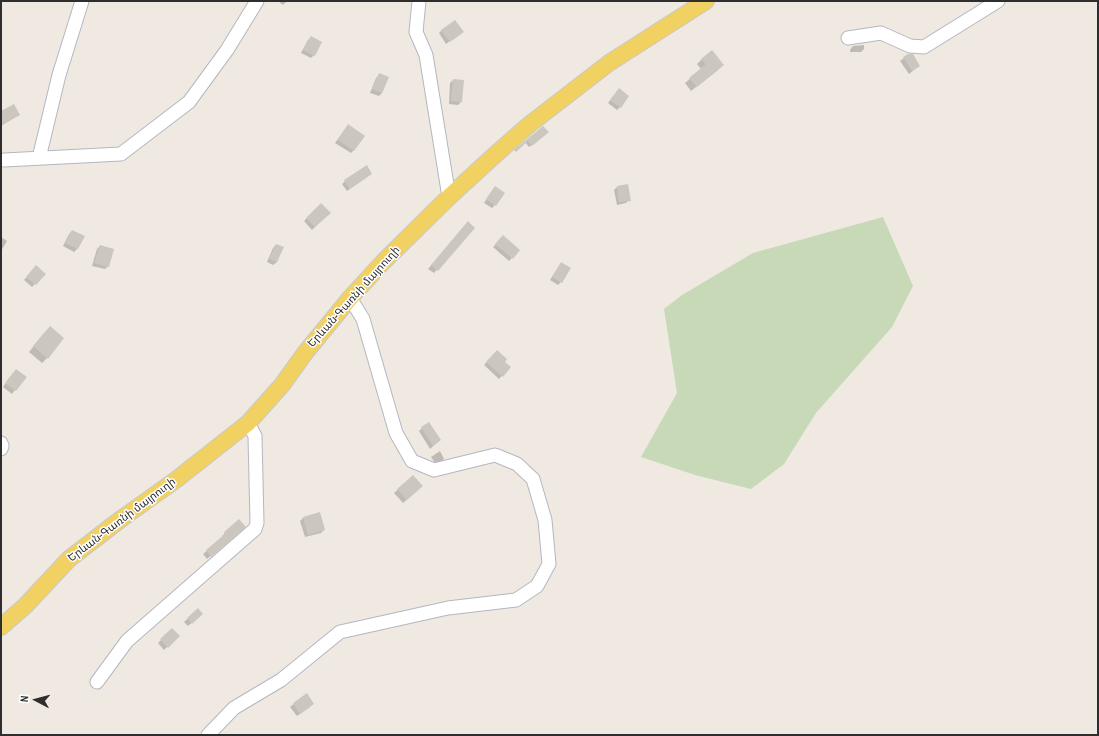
<!DOCTYPE html>
<html>
<head>
<meta charset="utf-8">
<style>
	body { margin:0 }
	#map { position:relative; width:1099px; height:736px; overflow:hidden; background:#efe9e1; font-family:"Archivo Narrow",sans-serif }
	canvas { display:block }
	.frame { position:absolute; inset:0; border:2px solid #2e2e2e; pointer-events:none }
	.north { position:absolute; left:16px; top:680px; width:40px; height:40px; -webkit-text-stroke:3px #fff; paint-order:stroke; rotate:276deg; font-size:11px; font-weight:700; line-height:16px; text-align:center; color:#2e2e2e }
	.north::after { content:''; display:block; margin:auto; width:14px; height:18px; background:#2e2e2e; clip-path:polygon(50% 0,100% 100%,50% 72%,0 100%) }
</style>
</head>
<body>
<div id="map">
<canvas width="1099" height="736"></canvas>
<div class="frame"></div>
<div class="north">N</div>
</div>
<script>
const context = document.querySelector('canvas').getContext('2d');
context.lineJoin = 'round';
function fill(path, color) { context.fillStyle = color; context.fill(path, 'evenodd'); }
function strokePath(path, color, width, dash) { context.strokeStyle = color; context.lineWidth = width; context.lineCap = dash ? 'butt' : 'round'; context.setLineDash(dash || []); context.stroke(path); }
function write(font, color, halo, rows, align = 'center') {
  context.font = font + ' "Archivo Narrow","Noto Sans Armenian",sans-serif'; context.lineWidth = 3; context.setLineDash([]); context.textBaseline = 'middle'; context.strokeStyle = halo; context.fillStyle = color; for (const [text, x, y, turn = 0] of rows) {
    context.save(); context.translate(x, y); context.rotate((+turn || 0) * Math.PI / 180); context.textAlign = isNaN(turn) ? turn : align; if (halo) context.strokeText(text, 0, 0); context.fillText(text, 0, 0); context.restore();
  }
}
const cemetery = new Path2D(`
	M883 217 913 286 892 327 816 413 784 464 751 489 695 475 641 457 677 393 664 309 682 295 753 253Z`);
const shadow = new Path2D(`
	M278 1H287L283 5Z
	M442 30 462 32 446 44 439 33Z
	M311 37 321 42 314 55 311 58 301 53 308 40Z
	M864 45V49L861 52H850V50L853 46Z
	M908 55 919 66 909 74 900 61Z
	M702 59 718 70 691 91 685 83 701 69 697 64Z
	M379 75 388 78 382 93 379 96 370 93 376 78Z
	M453 80 461 102 458 105 449 104 450 83Z
	M616 93 620 107 617 110 608 103Z
	M1 112 19 115 1 126Z
	M543 127 545 135 529 147 525 142Z
	M345 129 354 150 351 153 335 143Z
	M368 176 347 191 342 184 345 181Z
	M617 187 629 200 626 203 617 205 614 190Z
	M492 191 495 205 492 208 484 203Z
	M321 204 329 213 312 230 304 221Z
	M465 226 473 228 434 273 428 269Z
	M72 231 83 236 77 249 74 252 63 246 69 234Z
	M1 237 7 241 1 251Z
	M500 240 512 258 509 261 493 247Z
	M276 245 282 247 277 262 273 265 267 262 273 248Z
	M100 246 108 266 105 269 92 266 97 249Z
	M559 266 561 282 558 285 550 280Z
	M33 270 44 274 32 287 24 280Z
	M45 332 47 358 42 363 29 352Z
	M494 354 510 367 499 379 484 365Z
	M13 373 25 377 12 394 3 387Z
	M422 428 440 440 430 449 419 431Z
	M440 451 444 459 441 462 435 463 431 457Z
	M413 476 422 486 403 503 394 493Z
	M319 513 324 530 321 533 305 537 300 521 303 518Z
	M241 530 207 559 203 554 223 537 222 536 225 533Z
	M198 609 202 614 188 626 184 622Z
	M172 629 178 636 164 650 158 643Z
	M306 694 310 707 297 716 290 707Z`);
const building = new Path2D(`
	M455 20 464 32 450 42 441 30Z
	M311 36 322 42 315 56 303 50Z
	M712 50 724 65 697 87 689 78 706 64 701 59Z
	M908 54H913L920 66 912 71 903 57Z
	M379 73 389 77 382 93 372 89Z
	M453 79 464 80 462 102 451 101Z
	M619 88 629 96 621 108 610 100Z
	M14 104 20 115 1 125V111Z
	M348 124 365 136 354 151 338 140Z
	M543 126 549 132 532 146 528 141 516 152 514 150Z
	M367 165 372 174 350 189 344 180Z
	M628 184 631 201 619 202 617 186Z
	M495 186 505 193 496 206 486 199Z
	M321 203 331 213 315 227 306 218Z
	M468 221 475 228 438 271 431 265Z
	M72 230 85 236 78 249 65 243Z
	M503 235 520 250 513 259 495 244Z
	M276 244 284 247 277 262 269 259Z
	M100 245 114 249 109 267 94 263Z
	M561 262 571 268 562 283 552 277Z
	M36 265 46 274 36 285 26 277Z
	M50 326 64 338 48 359 33 346Z
	M497 350 507 359 505 362 511 367 503 377 486 362Z
	M16 369 27 377 16 391 5 383Z
	M429 422 441 440 433 446 421 427Z
	M413 475 423 486 407 500 397 489Z
	M320 512 325 530 308 535 303 517Z
	M239 519 246 527 211 557 206 550 225 534 224 532Z
	M198 608 203 614 192 624 187 618Z
	M172 628 180 636 168 648 160 639Z
	M307 693 314 704 300 714 293 703Z`);
const minor = new Path2D(`
	M419 1 416 32 426 55 449 197
	M848 38 881 33 910 46 924 47 998 1
	M39 158 59 75 82 1
	M4 160 121 154 189 102 227 50 257 1
	M1 443 2 446 1 449
	M97 682 127 641 255 529 257 523 255 436 248 423
	M208 735 234 708 281 680 340 632 448 608 516 600 537 586 549 564 545 520 533 479 517 464 495 455 434 470 412 461 396 433 363 319 350 298`);
const major = new Path2D(`
	M1 627 25 606 69 559 121 519 177 479 248 423 282 385 305 353 350 298 384 261 449 197 497 153 530 124 609 63 706 1`);
const streetNames = [
	["Երևան-Գառնի մայրուղի",354,297,-48],
	["Երևան-Գառնի մայրուղի",122,520,-37]
];
fill(cemetery, '#c8d9b8');
fill(shadow, '#0003');
fill(building, '#cbc7bf');
strokePath(minor, '#b4b7c1', 15);
strokePath(major, '#c9c9c9', 18);
strokePath(minor, '#fff', 13);
strokePath(major, '#f2d163', 16);
write('11px', '#2e2e2e', '#fff', streetNames);
</script>
</body>
</html>
